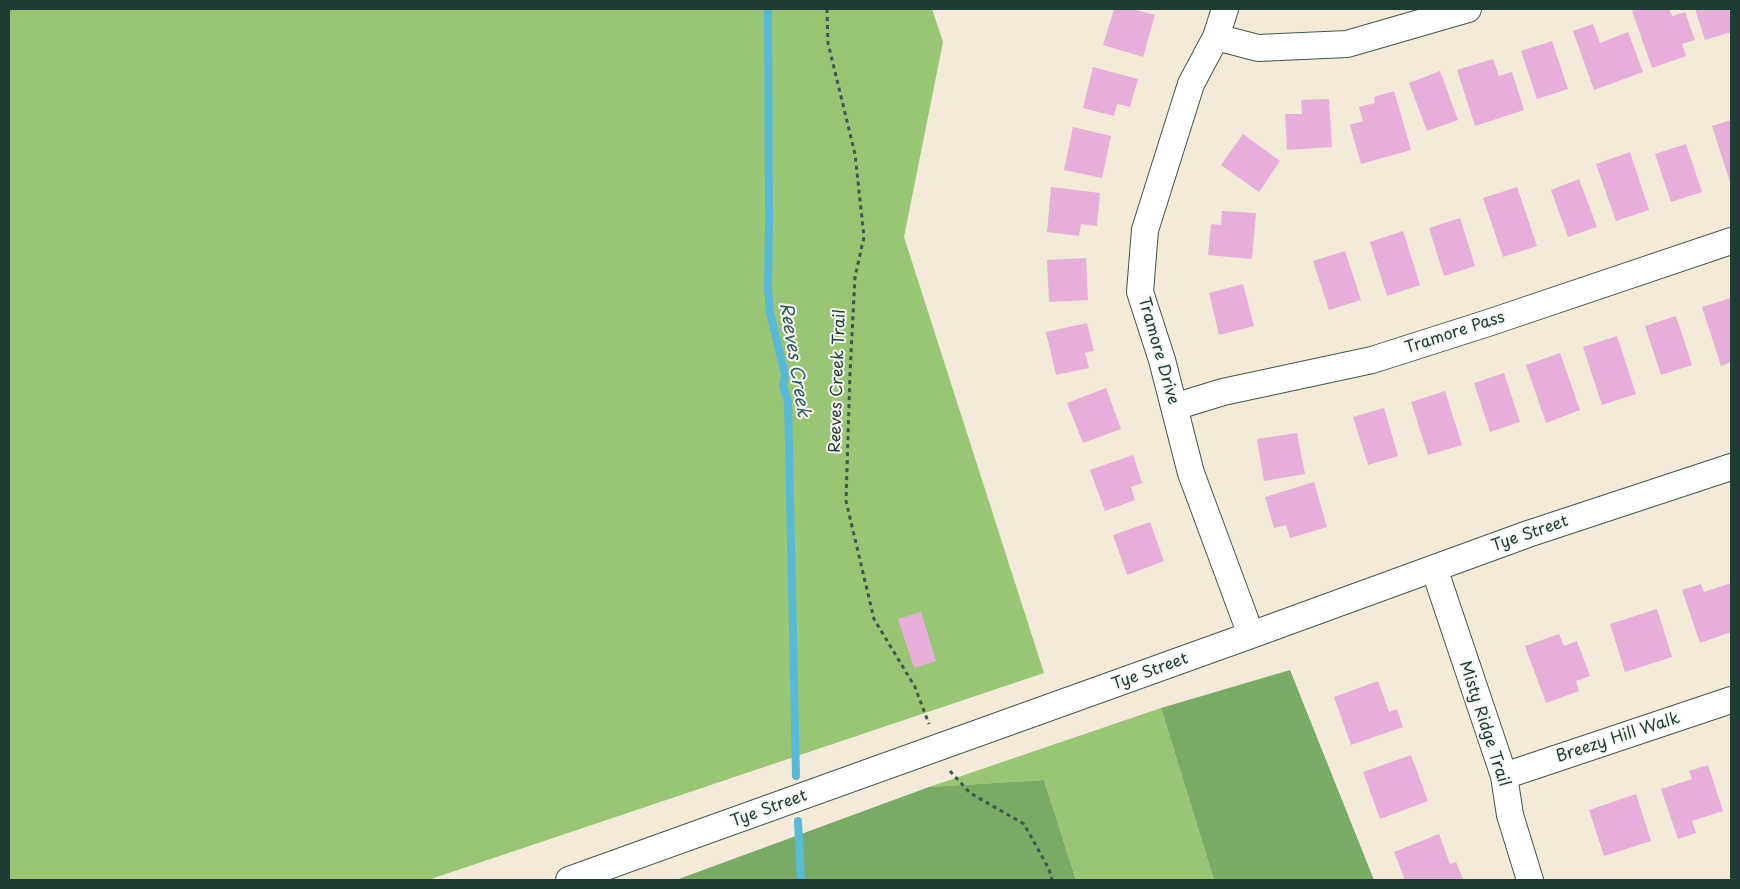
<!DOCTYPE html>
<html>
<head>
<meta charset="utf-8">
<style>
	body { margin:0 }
	#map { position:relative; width:1740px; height:889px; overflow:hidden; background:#f4eada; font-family:"Playpen Sans",sans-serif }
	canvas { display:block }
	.frame { position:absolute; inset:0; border:10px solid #1f3d34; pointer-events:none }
</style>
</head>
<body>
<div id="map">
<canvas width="1740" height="889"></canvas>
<div class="frame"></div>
</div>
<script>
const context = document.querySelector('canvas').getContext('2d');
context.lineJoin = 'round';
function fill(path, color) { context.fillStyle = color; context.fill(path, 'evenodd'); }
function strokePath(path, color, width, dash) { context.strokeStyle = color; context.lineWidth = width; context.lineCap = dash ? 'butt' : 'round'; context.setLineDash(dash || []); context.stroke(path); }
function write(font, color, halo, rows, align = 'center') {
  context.font = font + ' "Playpen Sans",sans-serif'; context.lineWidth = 4; context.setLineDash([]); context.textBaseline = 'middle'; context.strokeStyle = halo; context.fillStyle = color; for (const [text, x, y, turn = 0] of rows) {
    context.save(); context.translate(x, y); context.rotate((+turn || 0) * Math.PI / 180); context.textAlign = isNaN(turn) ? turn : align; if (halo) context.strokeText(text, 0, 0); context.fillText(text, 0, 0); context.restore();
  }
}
const green = new Path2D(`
	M9 9H932L943 42 904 237 1044 673 428 880H9Z
	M1161 708 1214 880H1076L1044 780 929 787Z`);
const forest = new Path2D(`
	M1290 670 1374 880H1214L1161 708Z
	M1044 780 1076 880H676L929 787Z`);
const stream = new Path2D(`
	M768 9 769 222 768 289 770 313 785 374 783 386 788 402 796 776
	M798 821 801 880`);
const building = new Path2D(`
	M1114 9H1132L1155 15 1143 57 1103 45Z
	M1638 9H1669L1672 16 1685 12 1695 40 1682 44 1686 56 1652 68 1632 11Z
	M1695 9H1729L1731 14V32L1705 40Z
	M1593 24 1600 43 1628 32 1643 72 1594 90 1573 31Z
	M1552 41 1568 89 1537 99 1521 51Z
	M1493 59 1499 76 1512 72 1524 110 1475 126 1457 70Z
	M1093 67 1138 79 1130 107 1117 104 1114 116 1083 108Z
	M1440 71 1458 120 1427 131 1409 83Z
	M1394 91 1411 150 1361 164 1350 125 1363 121 1359 107 1375 103 1374 97Z
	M1329 99 1332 147 1287 150 1285 114H1302L1301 100Z
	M1731 120V185L1712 126Z
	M1073 127 1111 136 1102 178 1064 170Z
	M1243 134 1280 161 1259 192 1221 165Z
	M1686 144 1702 192 1671 202 1655 154Z
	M1630 152 1649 210 1616 221 1596 164Z
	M1579 179 1597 227 1568 237 1551 190Z
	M1051 187 1100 193 1097 226 1081 224 1079 236 1047 232Z
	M1517 187 1537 246 1503 257 1483 198Z
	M1222 211 1256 213 1252 259 1208 255 1211 224 1221 225Z
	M1460 218 1475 266 1444 276 1429 228Z
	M1403 231 1420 285 1387 296 1370 242Z
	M1345 251 1361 300 1329 310 1313 261Z
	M1086 258 1088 300 1049 302 1047 260Z
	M1243 284 1254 326 1219 335 1209 293Z
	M1731 298V362L1721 366 1702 307Z
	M1676 316 1692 365 1661 375 1645 326Z
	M1087 323 1094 351 1085 353 1089 368 1056 375 1046 332Z
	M1617 336 1636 394 1602 405 1583 347Z
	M1560 353 1580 410 1546 423 1526 365Z
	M1504 373 1520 422 1490 432 1474 383Z
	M1106 388 1121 429 1083 443 1067 403Z
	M1445 391 1462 445 1428 455 1411 402Z
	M1384 408 1398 456 1368 465 1353 417Z
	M1297 433 1305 474 1264 481 1257 439Z
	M1133 455 1142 483 1131 487 1135 500 1105 511 1090 470Z
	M1314 482 1327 527 1290 538 1286 525 1274 528 1265 497Z
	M1150 522 1164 561 1127 575 1113 535Z
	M1731 583V632L1700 643 1682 590 1701 584 1704 592Z
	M1657 609 1672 657 1625 672 1610 624Z
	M921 612 936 661 914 668 898 619Z
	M1559 634 1564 646 1577 641 1590 676 1576 681 1579 691 1546 703 1525 646Z
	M1378 681 1389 712 1397 709 1403 727 1351 745 1334 697Z
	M1411 755 1428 801 1380 819 1363 772Z
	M1708 765 1723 811 1692 821 1696 833 1678 839 1661 789 1692 779 1689 771Z
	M1636 794 1651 841 1604 856 1589 810Z
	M1439 834 1450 864 1456 862 1463 879 1405 880 1394 852Z`);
const path = new Path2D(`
	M827 9 828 43 855 154 864 237 855 277 850 373 846 501 874 619 915 687 929 724
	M950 771 970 793 1024 824 1049 869 1052 880`);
const minor = new Path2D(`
	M1225 9 1216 37 1191 84 1145 230 1140 292 1162 360 1191 473 1251 635
	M1216 37 1258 48 1347 44 1468 9
	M1174 407 1223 392 1372 360 1488 323 1731 241
	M1434 568 1504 776 1510 815 1530 880
	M1504 776 1731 700
	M569 880 1251 635 1528 534 1731 467`);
const streetNames = [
	["Tramore Pass",1455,333,-18],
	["Tramore Drive",1158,351,74],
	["Reeves Creek Trail",838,381,-88],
	["Tye Street",1530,534,-19],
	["Tye Street",1150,672,-20],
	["Misty Ridge Trail",1484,724,72],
	["Breezy Hill Walk",1618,738,-18],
	["Tye Street",769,809,-20]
];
const waterNames = [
	["Reeves Creek",794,360,81]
];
fill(green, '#99c674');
fill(forest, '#7aab66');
strokePath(stream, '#59bad7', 8);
fill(building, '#e7aeda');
strokePath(minor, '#3f574d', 28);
strokePath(path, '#3f574d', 3, [4, 4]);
strokePath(minor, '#fff', 26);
write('16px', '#1f3d34', '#f6f6f2', streetNames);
write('italic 18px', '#2e5c5d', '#f6f6f2', waterNames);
</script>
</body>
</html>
